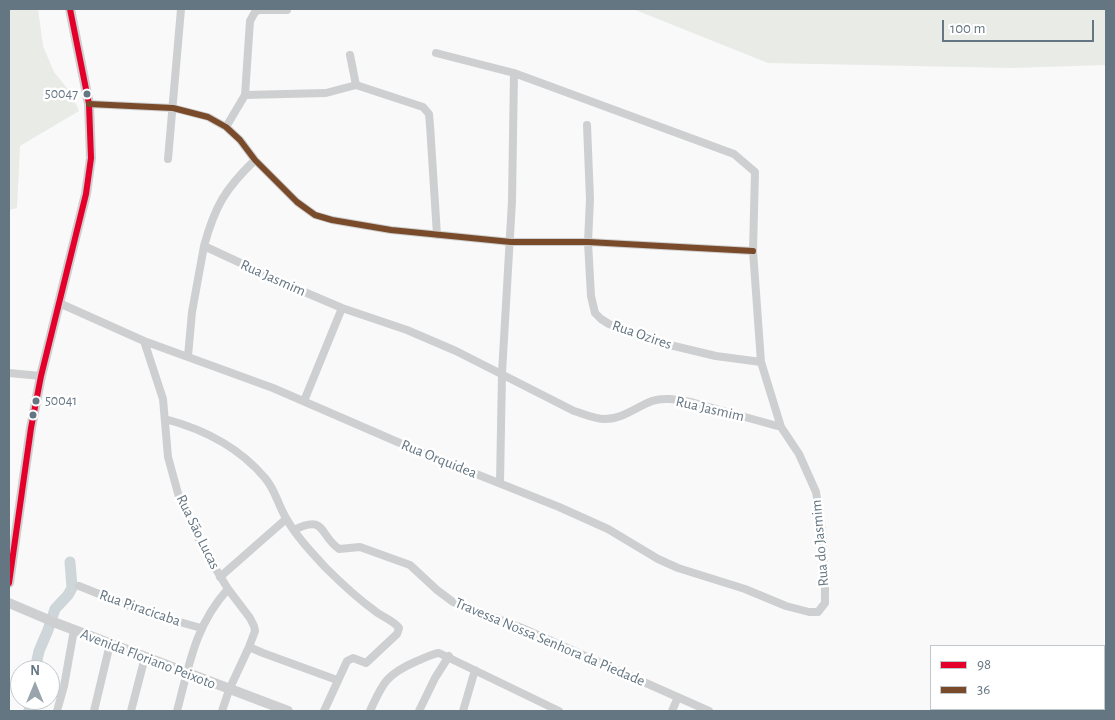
<!DOCTYPE html>
<html>
<head>
<meta charset="utf-8">
<style>
	body { margin:0 }
	#map { position:relative; width:1115px; height:720px; overflow:hidden; background:#f9f9f9; font-family:"Alegreya Sans",sans-serif }
	canvas { display:block }
	.frame { position:absolute; inset:0; border:10px solid #657683; pointer-events:none }
	.legend { position:absolute; left:930px; top:645px; width:175px; height:65px; box-sizing:border-box; background:#fff; border:1px solid #c1c8cd; margin:0; padding:6px 9px; list-style:none; font-size:15px; color:#657683 }
	.legend li { display:flex; align-items:center; gap:10px; height:25px }
	.legend b { width:25px; border:1px solid #c1c8cd }
	.north { position:absolute; left:10px; top:660px; width:50px; height:50px; box-sizing:border-box; background:#fff; border:1px solid #c1c8cd; border-radius:50%; rotate:0deg; font-size:14px; font-weight:700; line-height:20px; text-align:center; color:#657683 }
	.north::after { content:''; display:block; margin:auto; width:18px; height:22px; background:#99a4ac; clip-path:polygon(50% 0,100% 100%,50% 72%,0 100%) }
	.scale { position:absolute; left:942px; top:20px; width:152px; height:22px; box-sizing:border-box; border:2px solid #657683; border-top:0; padding-left:6px; font-size:15px; line-height:18px; white-space:nowrap; color:#657683; -webkit-text-stroke:4px #fff; paint-order:stroke }
</style>
</head>
<body>
<div id="map">
<canvas width="1115" height="720"></canvas>
<div class="frame"></div>
<ul class="legend">
<li><b style="height:6px;background:#e4002b"></b>98</li>
<li><b style="height:6px;background:#7a4b2a"></b>36</li>
</ul>
<div class="north">N</div>
<div class="scale">100 m</div>
</div>
<script>
const context = document.querySelector('canvas').getContext('2d');
context.lineJoin = 'round';
function fill(path, color) { context.fillStyle = color; context.fill(path, 'evenodd'); }
function strokePath(path, color, width, dash) { context.strokeStyle = color; context.lineWidth = width; context.lineCap = dash ? 'butt' : 'round'; context.setLineDash(dash || []); context.stroke(path); }
function write(font, color, halo, rows, align = 'center') {
  context.font = font + ' "Alegreya Sans",sans-serif'; context.lineWidth = 5; context.setLineDash([]); context.textBaseline = 'middle'; context.strokeStyle = halo; context.fillStyle = color; for (const [text, x, y, turn = 0] of rows) {
    context.save(); context.translate(x, y); context.rotate((+turn || 0) * Math.PI / 180); context.textAlign = isNaN(turn) ? turn : align; if (halo) context.strokeText(text, 0, 0); context.fillText(text, 0, 0); context.restore();
  }
}
const green = new Path2D(`
	M9 9H38L43 46 54 72 71 93 79 111 20 146 17 208 9 210Z
	M633 9H1106V65L1011 68 768 63Z`);
const canal = new Path2D(`
	M35 670 39 651 48 630 55 609 68 595 72 588 70 562
	M29 711 31 700`);
const minor = new Path2D(`
	M350 55 356 85
	M245 95 326 93 356 85 423 107 429 114 430 125 437 235
	M89 104 173 108 208 117 226 127 240 140 255 160 297 202 315 215 332 220 391 230 511 242H588L753 251
	M587 125 590 199 588 242 591 296 595 313 601 319 609 324 657 342 716 356 761 362
	M226 127 245 95 250 21 255 12 259 10H287
	M168 159 181 9
	M255 160C225 189 215 206 204 246L288 285 342 308 407 330 456 351 574 411C584 414 594 419 605 419 623 419 636 407 652 401 664 397 678 400 691 402L781 427
	M59 303 144 341 273 388 416 450 559 507 608 529 658 559 678 568 745 589 786 606 809 612H818L825 603V587L822 530 816 492 799 454 781 427 761 362 753 251 755 172 734 154 514 73 436 53
	M144 341 163 399 168 457 179 497 203 548 228 589 250 618 254 626 255 631 249 647 229 690 222 711
	M188 356 192 312 204 246
	M9 373 41 376
	M304 401 342 308
	M165 419C203 429 239 447 265 478 275 489 278 505 286 518 296 536 312 553 326 568 341 583 357 598 375 611 382 617 393 620 399 628L397 634 366 663 353 658 347 661 324 711
	M500 483 502 373 512 201 514 73
	M294 530C326 514 319 535 339 549L360 547 410 565 437 590 453 602 522 628 709 711
	M220 577 286 519
	M79 586 144 612 201 628
	M249 647 263 653 337 680
	M57 711 64 686 74 630
	M94 711 110 644
	M131 711 145 657
	M177 711C189 666 195 625 228 589
	M370 711C383 682 387 674 417 661 425 658 431 654 439 653L559 711
	M419 711 435 678 449 656
	M463 711 475 670
	M672 711 678 697`);
const tertiary = new Path2D(`
	M9 583 31 428 41 376 86 194 91 158 89 104 70 9
	M9 603 56 623 288 711`);
const bus1 = new Path2D(`
	M9 583 31 428 41 376 86 194 91 158 89 104 70 9`);
const bus2 = new Path2D(`
	M89 104 173 108 208 117 226 127 240 140 255 160 297 202 315 215 332 220 391 230 511 242H588L753 251`);
const markers = [
	[87,94,4.5,"#657683"],
	[36,401,4.5,"#657683"],
	[33,415,4.5,"#657683"]
];
const busNames = [
	["50047",78,94],
	["50041",45,401,"left"]
];
const streetNames = [
	["Rua Jasmim",273,278,24],
	["Rua Ozires",642,335,19],
	["Rua Jasmim",710,409,13],
	["Rua Orquidea",439,459,22],
	["Rua São Lucas",198,532,64],
	["Rua do Jasmim",820,543,-95],
	["Rua Piracicaba",140,608,19],
	["Travessa Nossa Senhora da Piedade",550,642,23],
	["Avenida Floriano Peixoto",148,659,21]
];
fill(green, '#e8ebe6');
strokePath(canal, '#ced6d9', 11);
strokePath(minor, '#cecfd0', 8);
strokePath(tertiary, '#cecfd0', 10);
strokePath(bus1, '#e4002b', 6);
strokePath(bus2, '#7a4b2a', 6);
for (const [x, y, r, color] of markers) { const dot = new Path2D(); dot.arc(x, y, r, 0, 2 * Math.PI); context.fillStyle = color; context.fill(dot); strokePath(dot, '#fff', 2); }
write('14px', '#657683', '#fff', busNames, 'right');
write('15px', '#657683', '#fff', streetNames);
</script>
</body>
</html>
